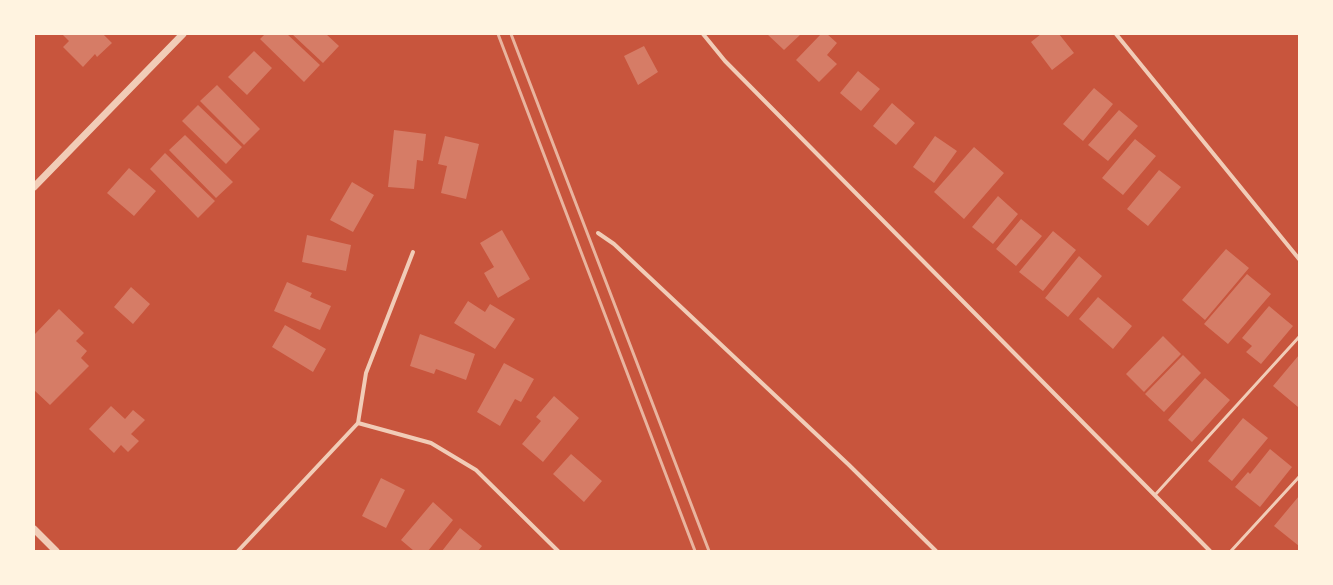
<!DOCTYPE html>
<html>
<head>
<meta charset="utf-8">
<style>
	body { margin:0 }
	#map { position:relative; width:1333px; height:585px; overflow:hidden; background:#c8553d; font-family:Helvetica,sans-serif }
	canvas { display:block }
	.frame { position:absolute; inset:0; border:35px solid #fff3e0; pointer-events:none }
</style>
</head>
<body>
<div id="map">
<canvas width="1333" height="585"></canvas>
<div class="frame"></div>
</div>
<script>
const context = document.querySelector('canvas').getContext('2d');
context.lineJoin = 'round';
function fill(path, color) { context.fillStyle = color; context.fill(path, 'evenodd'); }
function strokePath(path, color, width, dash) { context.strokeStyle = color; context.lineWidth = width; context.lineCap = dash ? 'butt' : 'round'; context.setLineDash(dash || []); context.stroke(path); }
const building = new Path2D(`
	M62 34H103L112 43 97 57 95 54 83 67 63 47 69 41Z
	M265 34H287L320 65 304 82 260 39Z
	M292 34H326L339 46 323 63Z
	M767 34H801L784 50Z
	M821 34H827L837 43 827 55 837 64 819 82 796 60Z
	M1041 34H1059L1074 53 1052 70 1031 42Z
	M644 46 658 72 638 85 624 56Z
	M254 51 272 68 247 95 228 77Z
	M858 71 880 89 861 111 840 93Z
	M217 85 260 129 244 145 200 101Z
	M1094 88 1113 104 1083 141 1063 124Z
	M892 103 915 123 896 145 873 126Z
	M198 105 242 147 226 164 182 121Z
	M1119 110 1138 126 1108 161 1088 145Z
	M394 130 426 134 423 161 417 160 414 189 388 187Z
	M185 135 233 182 216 198 169 150Z
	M445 136 479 144 466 199 441 193 447 166 438 164Z
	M935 136 957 151 934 183 913 167Z
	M1135 139 1156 156 1123 195 1102 178Z
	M974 147 1004 173 964 219 934 192Z
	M165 153 215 201 198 218 150 169Z
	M129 168 156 191 134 216 107 193Z
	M1159 170 1181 187 1148 226 1127 209Z
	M352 182 374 195 353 232 330 220Z
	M998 196 1018 214 993 244 972 227Z
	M1021 219 1042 236 1016 266 996 249Z
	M502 230 530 279 498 298 484 273 494 267 480 243Z
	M1053 231 1076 250 1043 291 1019 272Z
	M307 235 351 245 346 271 302 262Z
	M1226 249 1249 268 1205 320 1182 300Z
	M1079 256 1102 276 1068 317 1045 298Z
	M1247 274 1271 294 1228 344 1204 324Z
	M287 282 312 293 310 297 331 306 320 330 274 311Z
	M131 287 150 304 133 324 114 307Z
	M1098 297 1132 326 1113 349 1079 319Z
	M468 301 485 312 490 304 515 319 495 349 454 323Z
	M1269 306 1293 326 1261 364 1246 352 1252 346 1242 338Z
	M59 309 84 333 76 341 87 351 81 358 89 366 50 405 34 390V335Z
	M285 325 326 349 313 372 272 347Z
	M420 334 475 354 466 380 436 369 434 374 410 366Z
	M1163 336 1181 354 1144 392 1126 374Z
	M1183 355 1201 373 1164 412 1145 394Z
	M1299 355V406L1298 407 1273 386Z
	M504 363 534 379 521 402 515 399 500 426 477 412Z
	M1205 378 1230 400 1192 442 1168 420Z
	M554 396 579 418 543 462 522 444 541 421 536 417Z
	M111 406 125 419 133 410 145 420 131 434 139 441 128 452 121 445 114 453 89 429Z
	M1243 418 1268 438 1232 481 1208 461Z
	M1270 449 1292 467 1260 507 1235 487 1248 472 1250 474Z
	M571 454 602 481 584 502 553 474Z
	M381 478 405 490 386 528 362 516Z
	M1299 496V546L1274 526Z
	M433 502 453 520 428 551H414L401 540Z
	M460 528 482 546 478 551H442Z`);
const service = new Path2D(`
	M1155 495 1299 337
	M1231 551 1299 477`);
const minor = new Path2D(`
	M703 34 725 61 1210 551
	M1116 34 1299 259
	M598 233 614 244 849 465 936 551
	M358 423 431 443 476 470 558 551
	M238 551 358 423 366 373 413 252`);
const tertiary = new Path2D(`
	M34 187 183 34
	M34 529 56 551`);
const rail = new Path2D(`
	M498 34 695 551
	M511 34 709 551`);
fill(building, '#d67c66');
strokePath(service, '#f1ccb7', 3);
strokePath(minor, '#f1ccb7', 4);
strokePath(tertiary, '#f1ccb7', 7);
strokePath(rail, '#e9b49f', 3);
</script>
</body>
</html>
